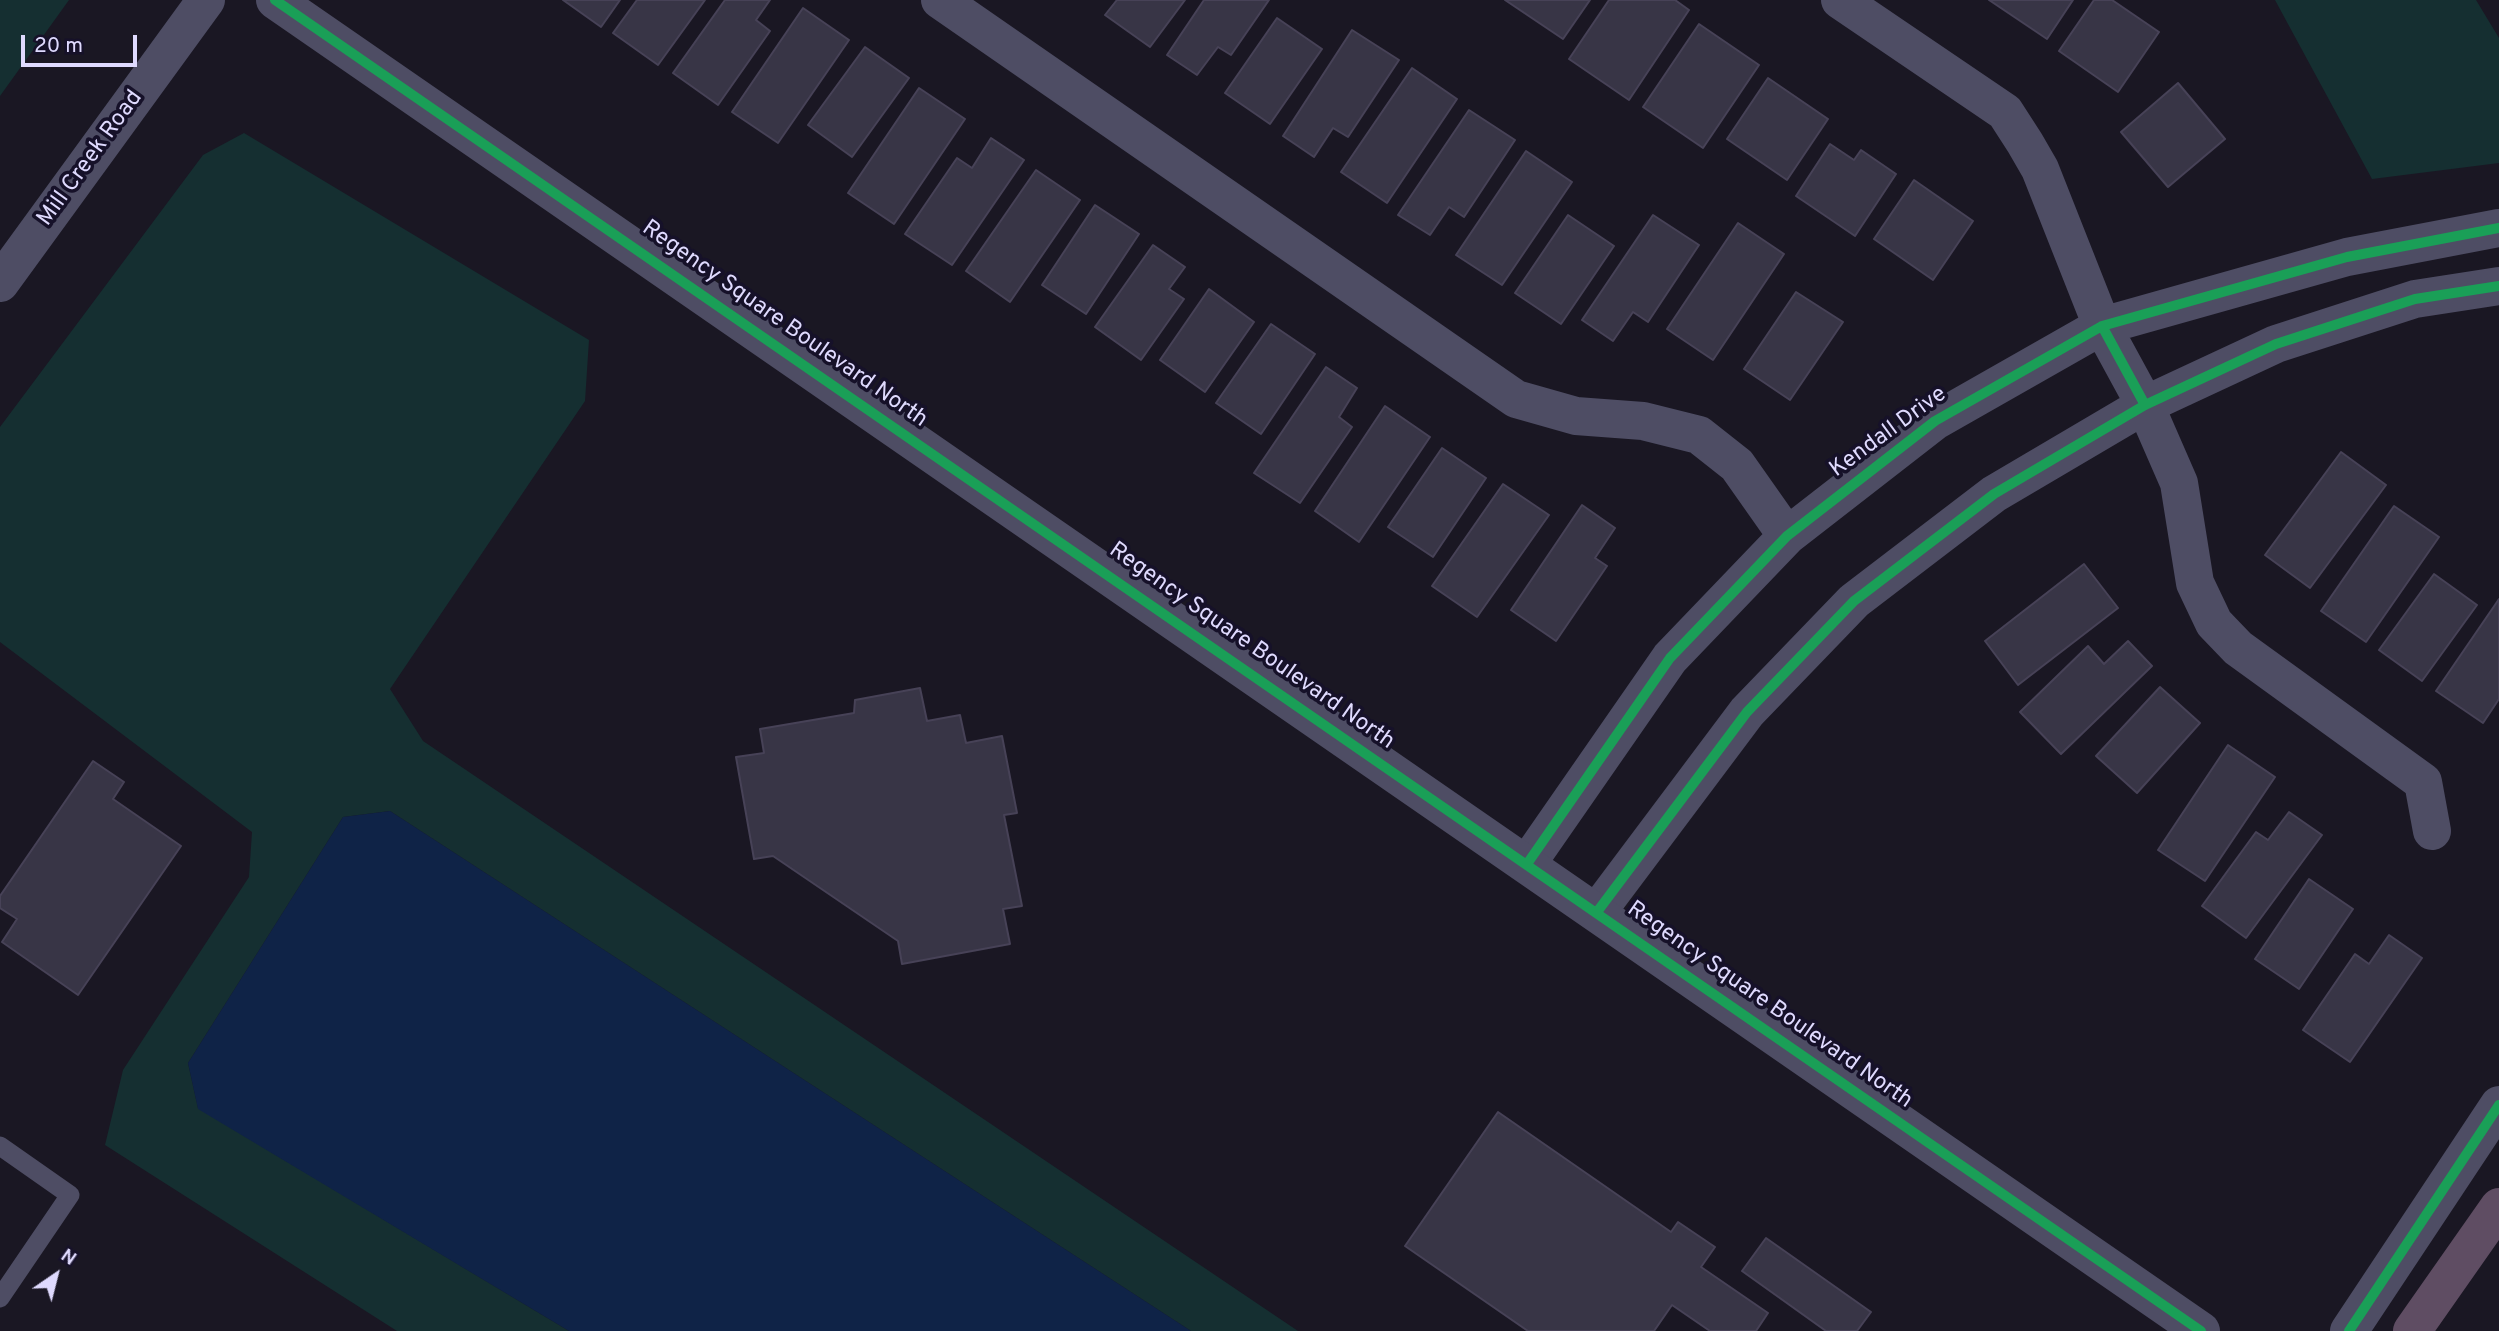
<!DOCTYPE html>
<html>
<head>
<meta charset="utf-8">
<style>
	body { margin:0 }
	#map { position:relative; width:2499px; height:1331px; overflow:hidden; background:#1a1723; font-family:Overpass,sans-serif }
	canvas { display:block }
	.north { position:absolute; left:21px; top:1240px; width:70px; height:70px; -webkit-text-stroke:5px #161129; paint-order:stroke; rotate:35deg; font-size:19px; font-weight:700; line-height:28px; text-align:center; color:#dfdafe }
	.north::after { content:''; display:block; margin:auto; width:24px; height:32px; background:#dfdafe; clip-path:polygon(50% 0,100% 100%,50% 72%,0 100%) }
	.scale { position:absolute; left:21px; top:35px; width:116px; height:32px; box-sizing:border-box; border:4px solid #dfdafe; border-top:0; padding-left:9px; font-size:21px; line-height:24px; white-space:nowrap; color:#dfdafe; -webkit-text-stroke:5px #161129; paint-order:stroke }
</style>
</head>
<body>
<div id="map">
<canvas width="2499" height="1331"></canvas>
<div class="north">N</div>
<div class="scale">20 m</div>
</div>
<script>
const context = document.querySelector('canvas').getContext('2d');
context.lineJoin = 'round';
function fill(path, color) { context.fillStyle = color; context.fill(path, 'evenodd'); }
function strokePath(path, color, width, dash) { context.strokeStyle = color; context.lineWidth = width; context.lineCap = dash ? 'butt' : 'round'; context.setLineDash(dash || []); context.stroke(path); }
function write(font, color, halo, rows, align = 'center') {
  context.font = font + ' Overpass,sans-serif'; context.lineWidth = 7; context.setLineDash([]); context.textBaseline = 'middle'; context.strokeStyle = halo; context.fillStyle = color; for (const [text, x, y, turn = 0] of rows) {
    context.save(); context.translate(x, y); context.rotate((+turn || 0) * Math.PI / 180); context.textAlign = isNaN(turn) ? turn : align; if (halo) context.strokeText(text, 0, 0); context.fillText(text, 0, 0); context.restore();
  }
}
const green = new Path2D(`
	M0 0H69L0 96Z
	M2275 0H2476L2499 38V163L2372 179Z
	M244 133 589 340 585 401 390 689 423 741 1298 1331H1191L390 811 343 817 188 1063 198 1108 569 1331H397L105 1145 123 1070 249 877 252 832 0 642V427L203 155Z`);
const water = new Path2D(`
	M390 811 1191 1331H569L198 1109 188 1063 343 817Z`);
const building = new Path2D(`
	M563 0H620L601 27Z
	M637 0H705L658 65 613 33Z
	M725 0H770L756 20 770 31 718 105 673 73Z
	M1117 0H1185L1150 47 1105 15Z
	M1204 0H1269L1231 55 1218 47 1197 75 1167 55Z
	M1505 0H1590L1563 39Z
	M1609 0H1675L1689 10 1629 100 1569 59Z
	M1989 0H2073L2047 39Z
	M2094 0H2112L2159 32 2118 92 2059 51Z
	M803 8 849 40 778 143 732 112Z
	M1277 18 1322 49 1270 124 1225 93Z
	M1699 24 1759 65 1703 148 1643 107Z
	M1352 30 1399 60 1348 137 1333 128 1314 157 1283 136Z
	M865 47 909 78 852 157 808 125Z
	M1412 68 1457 99 1387 203 1341 172Z
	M1768 78 1828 119 1787 180 1727 139Z
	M2178 83 2225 139 2168 187 2121 132Z
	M919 88 965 119 894 224 848 193Z
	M1469 110 1515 140 1464 217 1449 207 1430 235 1398 215Z
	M991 138 1024 160 952 265 905 234 957 158 972 168Z
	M1830 144 1854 160 1861 150 1896 174 1855 236 1796 196Z
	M1526 151 1572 182 1502 285 1456 255Z
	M1036 170 1080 200 1010 302 966 271Z
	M1914 180 1973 221 1933 280 1874 239Z
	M1095 205 1139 234 1086 314 1042 285Z
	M1568 215 1614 246 1561 324 1515 293Z
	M1653 215 1699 245 1648 322 1633 312 1613 341 1582 320Z
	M1738 223 1784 254 1713 360 1667 329Z
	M1153 245 1185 267 1169 289 1184 299 1141 360 1095 327Z
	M1209 289 1254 322 1205 392 1160 360Z
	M1796 292 1843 322 1790 400 1744 369Z
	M1271 324 1315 354 1261 434 1216 403Z
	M1326 367 1357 388 1339 417 1352 427 1300 503 1254 473Z
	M1385 406 1430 437 1359 542 1315 511Z
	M1442 448 1486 478 1433 557 1388 527Z
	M2341 452 2386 485 2310 588 2265 555Z
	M1503 484 1549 515 1477 617 1432 586Z
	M1582 505 1615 528 1595 558 1607 566 1556 641 1511 610Z
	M2394 506 2439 537 2366 642 2321 611Z
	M2084 564 2118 608 2018 685 1985 641Z
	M2434 574 2477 605 2422 681 2379 650Z
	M2499 599V699L2483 723 2436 691Z
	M2128 641 2152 666 2061 754 2020 712 2088 646 2104 664Z
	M2160 687 2200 723 2137 793 2096 756Z
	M920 688 927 721 960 715 966 743 1002 736 1017 813 1004 815 1022 906 1003 909 1010 944 902 964 898 941 773 856 754 859 736 757 764 753 760 729 854 713 855 700Z
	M2228 745 2275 777 2205 881 2158 850Z
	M93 761 124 782 113 799 181 846 78 995 2 942 17 919 0 908V896Z
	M2289 812 2322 835 2246 938 2202 906 2256 832 2268 840Z
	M2309 879 2353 909 2299 989 2255 959Z
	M2389 935 2422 958 2350 1062 2303 1030 2355 954 2369 964Z
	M1498 1112 1671 1232 1678 1222 1715 1247 1701 1267 1768 1313 1756 1331H1710L1672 1305 1654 1331H1528L1405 1246Z
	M1766 1238 1871 1312 1857 1331H1826L1742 1271Z`);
const service = new Path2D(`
	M0 1146 70 1195 0 1298`);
const minor = new Path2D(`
	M940 0 1516 399 1576 416 1643 421 1699 435 1737 465 1787 536
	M1840 0 2005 112 2025 143 2040 169 2102 326 2145 405 2179 483 2195 583 2214 623 2238 648 2423 782 2432 831
	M1527 864 1670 658 1787 536 1935 421 2102 326 2347 257 2499 228
	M1597 912 1747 712 1854 601 1994 494 2145 405 2276 344 2415 299 2499 286`);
const tertiary = new Path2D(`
	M275 0 2201 1331
	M0 283 206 0
	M2349 1331 2499 1105`);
const motorway = new Path2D(`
	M2412 1331 2499 1207`);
const cycleway = new Path2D(`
	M275 0 2201 1331
	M2102 326 2145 405
	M1527 864 1670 658 1787 536 1935 421 2102 326 2347 257 2499 228
	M1597 912 1747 712 1854 601 1994 494 2145 405 2276 344 2415 299 2499 286
	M2349 1331 2499 1105`);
const streetNames = [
	["Mill Creek Road",91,159,-54],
	["Regency Square Boulevard North",784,325,35],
	["Kendall Drive",1889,433,-36],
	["Regency Square Boulevard North",1251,647,35],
	["Regency Square Boulevard North",1769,1006,35]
];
fill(green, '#152f31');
fill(water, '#0f2347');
fill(building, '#383546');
strokePath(building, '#474257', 2);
strokePath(service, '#4e4d64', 19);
strokePath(minor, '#4e4d64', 38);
strokePath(tertiary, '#4e4d64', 38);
strokePath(motorway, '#5f4d63', 38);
strokePath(cycleway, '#1a9f57', 10);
write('23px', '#dfdafe', '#161129', streetNames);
</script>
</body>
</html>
